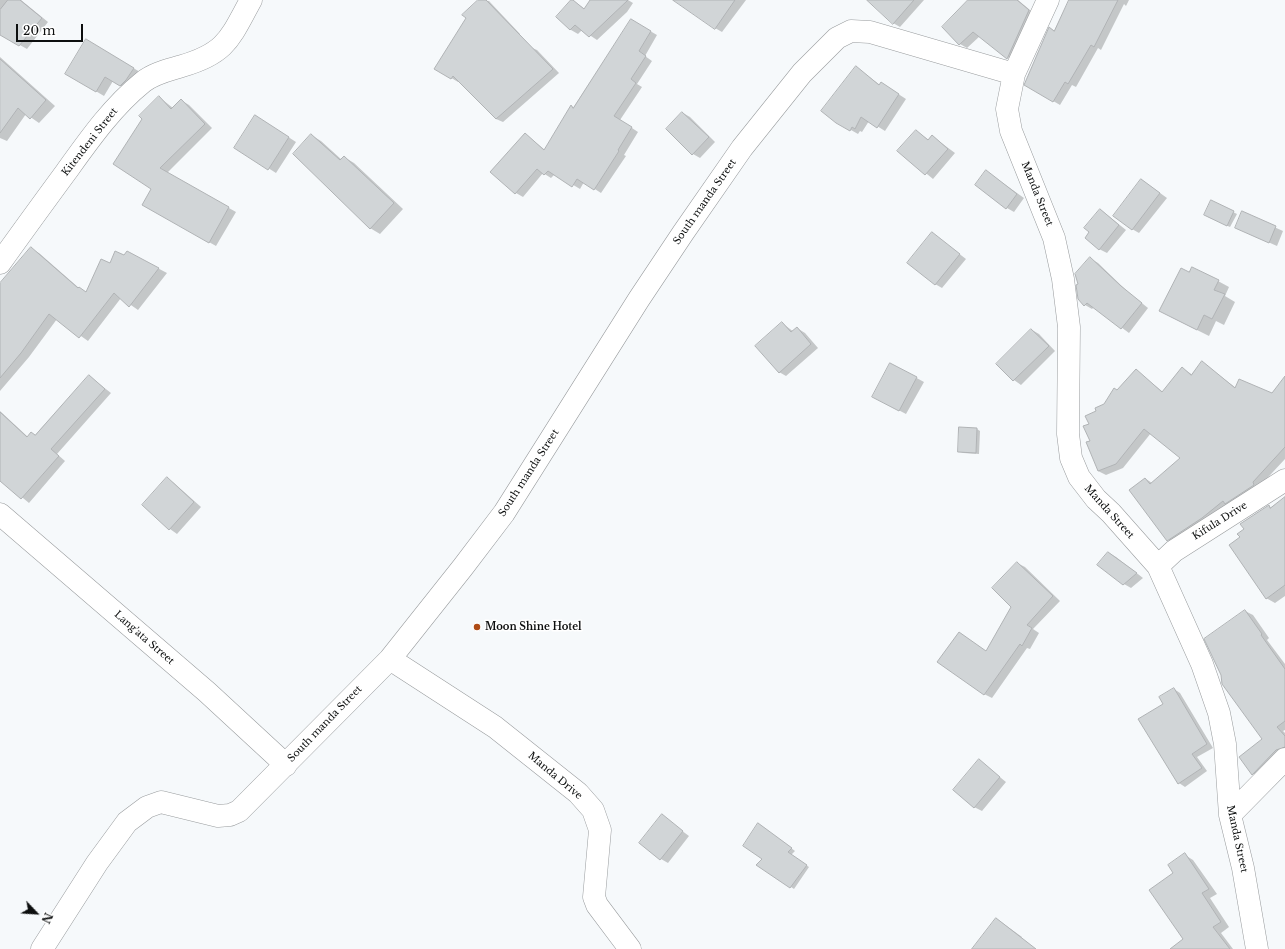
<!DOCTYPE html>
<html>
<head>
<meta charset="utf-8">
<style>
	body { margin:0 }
	#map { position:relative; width:1285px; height:949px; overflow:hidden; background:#f6f9fb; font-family:"Libre Baskerville",serif }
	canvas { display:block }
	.north { position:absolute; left:16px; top:893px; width:40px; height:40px; -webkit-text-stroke:3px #fff; paint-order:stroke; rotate:115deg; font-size:11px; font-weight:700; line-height:16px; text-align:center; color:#0d0f0f }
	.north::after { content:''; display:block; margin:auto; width:14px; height:18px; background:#0d0f0f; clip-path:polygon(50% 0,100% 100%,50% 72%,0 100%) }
	.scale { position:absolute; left:16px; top:24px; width:67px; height:18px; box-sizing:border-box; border:2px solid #0d0f0f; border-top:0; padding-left:5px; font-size:12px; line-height:14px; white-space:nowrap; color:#0d0f0f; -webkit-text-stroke:3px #fff; paint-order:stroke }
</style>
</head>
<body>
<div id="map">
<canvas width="1285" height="949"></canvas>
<div class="north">N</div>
<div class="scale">20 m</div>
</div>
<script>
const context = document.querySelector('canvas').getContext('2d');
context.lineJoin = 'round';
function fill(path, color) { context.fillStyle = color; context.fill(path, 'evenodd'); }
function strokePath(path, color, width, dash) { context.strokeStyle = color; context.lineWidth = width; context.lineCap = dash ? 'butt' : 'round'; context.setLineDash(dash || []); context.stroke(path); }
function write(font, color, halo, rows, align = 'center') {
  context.font = font + ' "Libre Baskerville",serif'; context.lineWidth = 3; context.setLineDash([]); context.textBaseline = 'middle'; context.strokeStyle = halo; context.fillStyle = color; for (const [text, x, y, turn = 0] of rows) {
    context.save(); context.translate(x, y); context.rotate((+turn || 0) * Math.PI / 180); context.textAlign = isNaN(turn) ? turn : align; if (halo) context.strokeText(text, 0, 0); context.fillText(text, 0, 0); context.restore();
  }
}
const shadow = new Path2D(`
	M0 0H21L48 22 27 49 0 34Z
	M479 0 489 1 520 34 495 86 530 47 537 50 559 73 503 122 496 119 459 81 458 82 435 68Z
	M572 0 585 9 591 0H628L633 3 627 12 597 40 582 30 578 34 571 30 557 17Z
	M693 0H746L722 32 715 28Z
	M874 0H924L900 27 893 23Z
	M970 0H1018L1036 15 1014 62 980 36 967 48 960 44Z
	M1071 0H1129L1126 6 1124 4 1101 50 1098 48 1076 87 1072 85 1060 105 1026 85 1050 28 1055 31Z
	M631 20 657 35 645 56 652 61 637 84 642 87 620 120 638 132 624 155 626 156 601 193 584 182 580 189 555 174 551 178 543 173 523 197 516 193 525 134 545 150 571 106 575 108Z
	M86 40 140 72 127 90 113 81 104 96 67 74Z
	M0 57 55 106 39 123 26 114 7 141 0 138Z
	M856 67 880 85 889 88 906 99 885 131 869 121 862 132 860 131 858 134 837 122Z
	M159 97 173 108 181 100 189 105 212 128 167 173 236 212 216 246 143 205 152 188Z
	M683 113 690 117 715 142 700 158 693 154 667 129Z
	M262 120 296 142 276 173 235 147Z
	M916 131 929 140 932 136 955 153 933 179 899 151Z
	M311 135 321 141 342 160 344 157 354 163 403 209 380 234 370 228Z
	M986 171 1024 198 1014 212 1007 208Z
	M1142 180 1167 198 1139 233 1132 229Z
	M1211 201 1237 214 1230 227 1208 217Z
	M1101 210 1126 230 1107 253 1099 249 1091 232Z
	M1243 213 1283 231 1277 246 1243 231Z
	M932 233 966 259 942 288 935 284Z
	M31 249 39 253 79 288 86 292 110 265 124 256 127 252 167 273 138 310 121 298 88 341 57 319 29 357 0 391V284Z
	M1091 259 1098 263 1128 292 1148 308 1129 333 1094 307 1092 309 1085 305Z
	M1190 273 1218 281 1229 287 1225 296 1235 302 1224 325 1216 321 1209 336 1171 317Z
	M782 323 794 332 797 328 805 333 818 348 786 376 779 372Z
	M1032 330 1039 334 1055 351 1021 385 1014 380Z
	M1203 363 1236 388 1273 394 1285 378V459L1259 487 1175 544 1168 540 1146 479 1152 483 1182 458 1151 433 1123 468 1106 475 1098 471 1091 441 1090 424 1097 412 1137 371 1163 392 1182 368 1193 375Z
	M891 364 924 382 906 414 881 401Z
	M89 376 111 393 57 454 65 461 29 503 0 479V411L28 437 36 436Z
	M977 429 980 431 979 454 963 453 959 451Z
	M167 478 174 483 201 507 177 534 170 529 143 505Z
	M1269 506 1272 508 1285 506V596L1275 603 1266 598 1241 537Z
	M1109 553 1116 557 1143 578 1131 588 1124 584Z
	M1017 563 1025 567 1060 601 1033 629 1039 633 1030 649 1027 648 992 698 984 694 960 633 987 652 1012 606Z
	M1245 611 1253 615 1269 638 1267 640 1285 664V730L1283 731 1285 733V753L1260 778 1253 774 1263 739Z
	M1174 689 1180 693 1213 748 1197 757 1207 771 1185 787 1179 783 1164 704Z
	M980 761 1006 782 982 811 974 807Z
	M662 816 689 836 668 863 661 859Z
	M762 826 795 851 791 855 809 867 794 889 758 865 763 859Z
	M1185 855 1193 860 1217 894 1210 898 1229 927 1221 933 1233 949H1171L1184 939 1175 873Z
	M997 919 1022 937 1013 949H973Z`);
const building = new Path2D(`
	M8 0H20L42 18 19 46 0 35V10Z
	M478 0H486L553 69 496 119 453 76 451 79 434 69 466 18 462 15Z
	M571 0H573L584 9 590 0H628L589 37 575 25 570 30 556 17Z
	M673 0H735L715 29Z
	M867 0H914L893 24Z
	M968 0H1017L1029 10 1007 59 973 32 959 45 942 27Z
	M1069 0H1118L1094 47 1091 45 1068 84 1065 82 1053 102 1024 85 1049 27 1054 31Z
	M631 19 651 31 639 51 646 56 631 79 636 83 614 116 632 127 618 150 619 151 594 190 577 179 572 187 548 171 544 175 537 169 515 194 490 172 525 133 544 150 571 105 573 108Z
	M86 39 134 68 126 80 120 86 105 77 96 92 65 74Z
	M0 59 46 100 30 119 18 108 0 133Z
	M856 66 879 85 881 82 899 94 877 128 861 117 855 129 852 127 850 131 836 123 821 111Z
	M159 96 171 109 181 99 205 124 160 168 229 207 209 243 142 205 151 189 113 164 142 119 139 116Z
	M682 112 709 137 692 155 666 129Z
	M255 115 289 137 268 170 234 148Z
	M916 130 928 140 932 135 948 149 925 175 897 151Z
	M311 134 340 160 344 156 394 203 370 229 293 154Z
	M986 170 1017 194 1006 209 975 185Z
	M1141 179 1160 193 1132 230 1113 216Z
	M1211 200 1234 211 1227 226 1204 215Z
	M1100 209 1119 225 1099 250 1085 238 1089 232 1084 228Z
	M1242 211 1276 226 1269 243 1235 228Z
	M932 232 960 254 935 285 907 263Z
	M31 247 78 288 79 287 86 292 101 259 110 263 115 251 124 255 127 251 159 268 129 307 114 293 79 338 49 314 21 353 0 378V283Z
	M1090 257 1121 286 1142 303 1121 329 1087 303 1084 306 1078 299 1076 285 1078 284 1075 274Z
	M1192 267 1219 280 1214 290 1225 294 1212 319 1204 315 1197 330 1159 311 1181 268 1189 272Z
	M782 322 791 332 797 327 811 344 779 373 755 346Z
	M1031 329 1049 346 1013 381 996 364Z
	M1202 361 1235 388 1239 379 1272 393 1285 376V447L1253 482 1254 485 1225 504 1223 501 1202 518 1167 541 1129 490 1145 478 1150 484 1180 458 1144 429 1116 464 1098 471 1086 442 1090 441 1083 426 1089 424 1085 416 1096 411 1095 408 1104 404 1114 388 1117 390 1136 369 1162 392 1182 367 1191 375Z
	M890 363 917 377 899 411 872 397Z
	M89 375 105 389 51 449 59 456 21 499 0 481V412L27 437 31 432 35 435Z
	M959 427 977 428 976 453 958 452Z
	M167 477 194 502 169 530 142 505Z
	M1285 497V585L1266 599 1229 545 1240 537 1237 534 1244 529 1240 524 1269 505 1270 508Z
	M1108 552 1137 573 1123 585 1097 565Z
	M1017 562 1053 596 1027 625 1032 628 1022 646 1020 644 984 695 937 662 959 632 986 651 1011 607 992 588Z
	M1245 610 1262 634 1261 635 1285 669V721L1277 727 1285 736V747L1276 750 1252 775 1239 757 1262 739 1222 684 1221 675 1204 639Z
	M1174 688 1207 744 1192 754 1202 768 1178 784 1138 719 1163 704 1159 697Z
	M979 759 1000 777 974 808 953 790Z
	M662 814 683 831 660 860 639 843Z
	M758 823 792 848 788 852 807 865 790 888 756 865 762 859 743 846Z
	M1185 853 1209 889 1202 893 1221 922 1213 927 1230 949H1170L1183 939 1149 890 1173 873 1168 865Z
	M996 918 1036 949H972Z`);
const minor = new Path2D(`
	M1048 0 1014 74 1007 109 1011 131 1054 238 1063 279 1069 327 1068 434 1071 458 1079 477 1096 499 1111 513 1158 566 1202 664 1219 713 1225 744 1230 815 1243 868 1257 949
	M0 263C22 232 44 202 66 172 89 140 112 107 143 82 154 73 169 70 182 66 227 53 230 38 251 0
	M0 514 207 692 286 765
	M1158 566 1174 551 1285 480
	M390 659 495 727 578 793 593 810 600 830 594 897 597 905 630 949
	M1230 815 1285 759
	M42 949 97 863 127 822 147 807 161 802 218 816 230 815 239 811 390 659 463 567 504 513 639 299 683 233 742 148 802 73 837 38 851 31 870 32 1014 74`);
const markers = [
	[477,627,4,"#ae4b15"]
];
const streetNames = [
	["Kitendeni Street",90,142,-52],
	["Manda Street",1037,194,68],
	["South manda Street",705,202,-55],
	["South manda Street",529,473,-57],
	["Manda Street",1109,512,48],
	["Kifula Drive",1220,521,-32],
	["Lang'ata Street",144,638,41],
	["South manda Street",325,724,-46],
	["Manda Drive",555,776,40],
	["Manda Street",1237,839,78]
];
const poiNames = [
	["Moon Shine Hotel",485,627]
];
fill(shadow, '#0003');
fill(building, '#d1d5d7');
strokePath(building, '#b0b3b5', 1);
strokePath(minor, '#999c9e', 23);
strokePath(minor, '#fff', 22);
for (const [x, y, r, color] of markers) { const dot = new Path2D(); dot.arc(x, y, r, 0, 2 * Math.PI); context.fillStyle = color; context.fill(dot); strokePath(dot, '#fff', 1.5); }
write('10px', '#0d0f0f', '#fff', streetNames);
write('bold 10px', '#0d0f0f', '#fff', poiNames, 'left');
</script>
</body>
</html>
